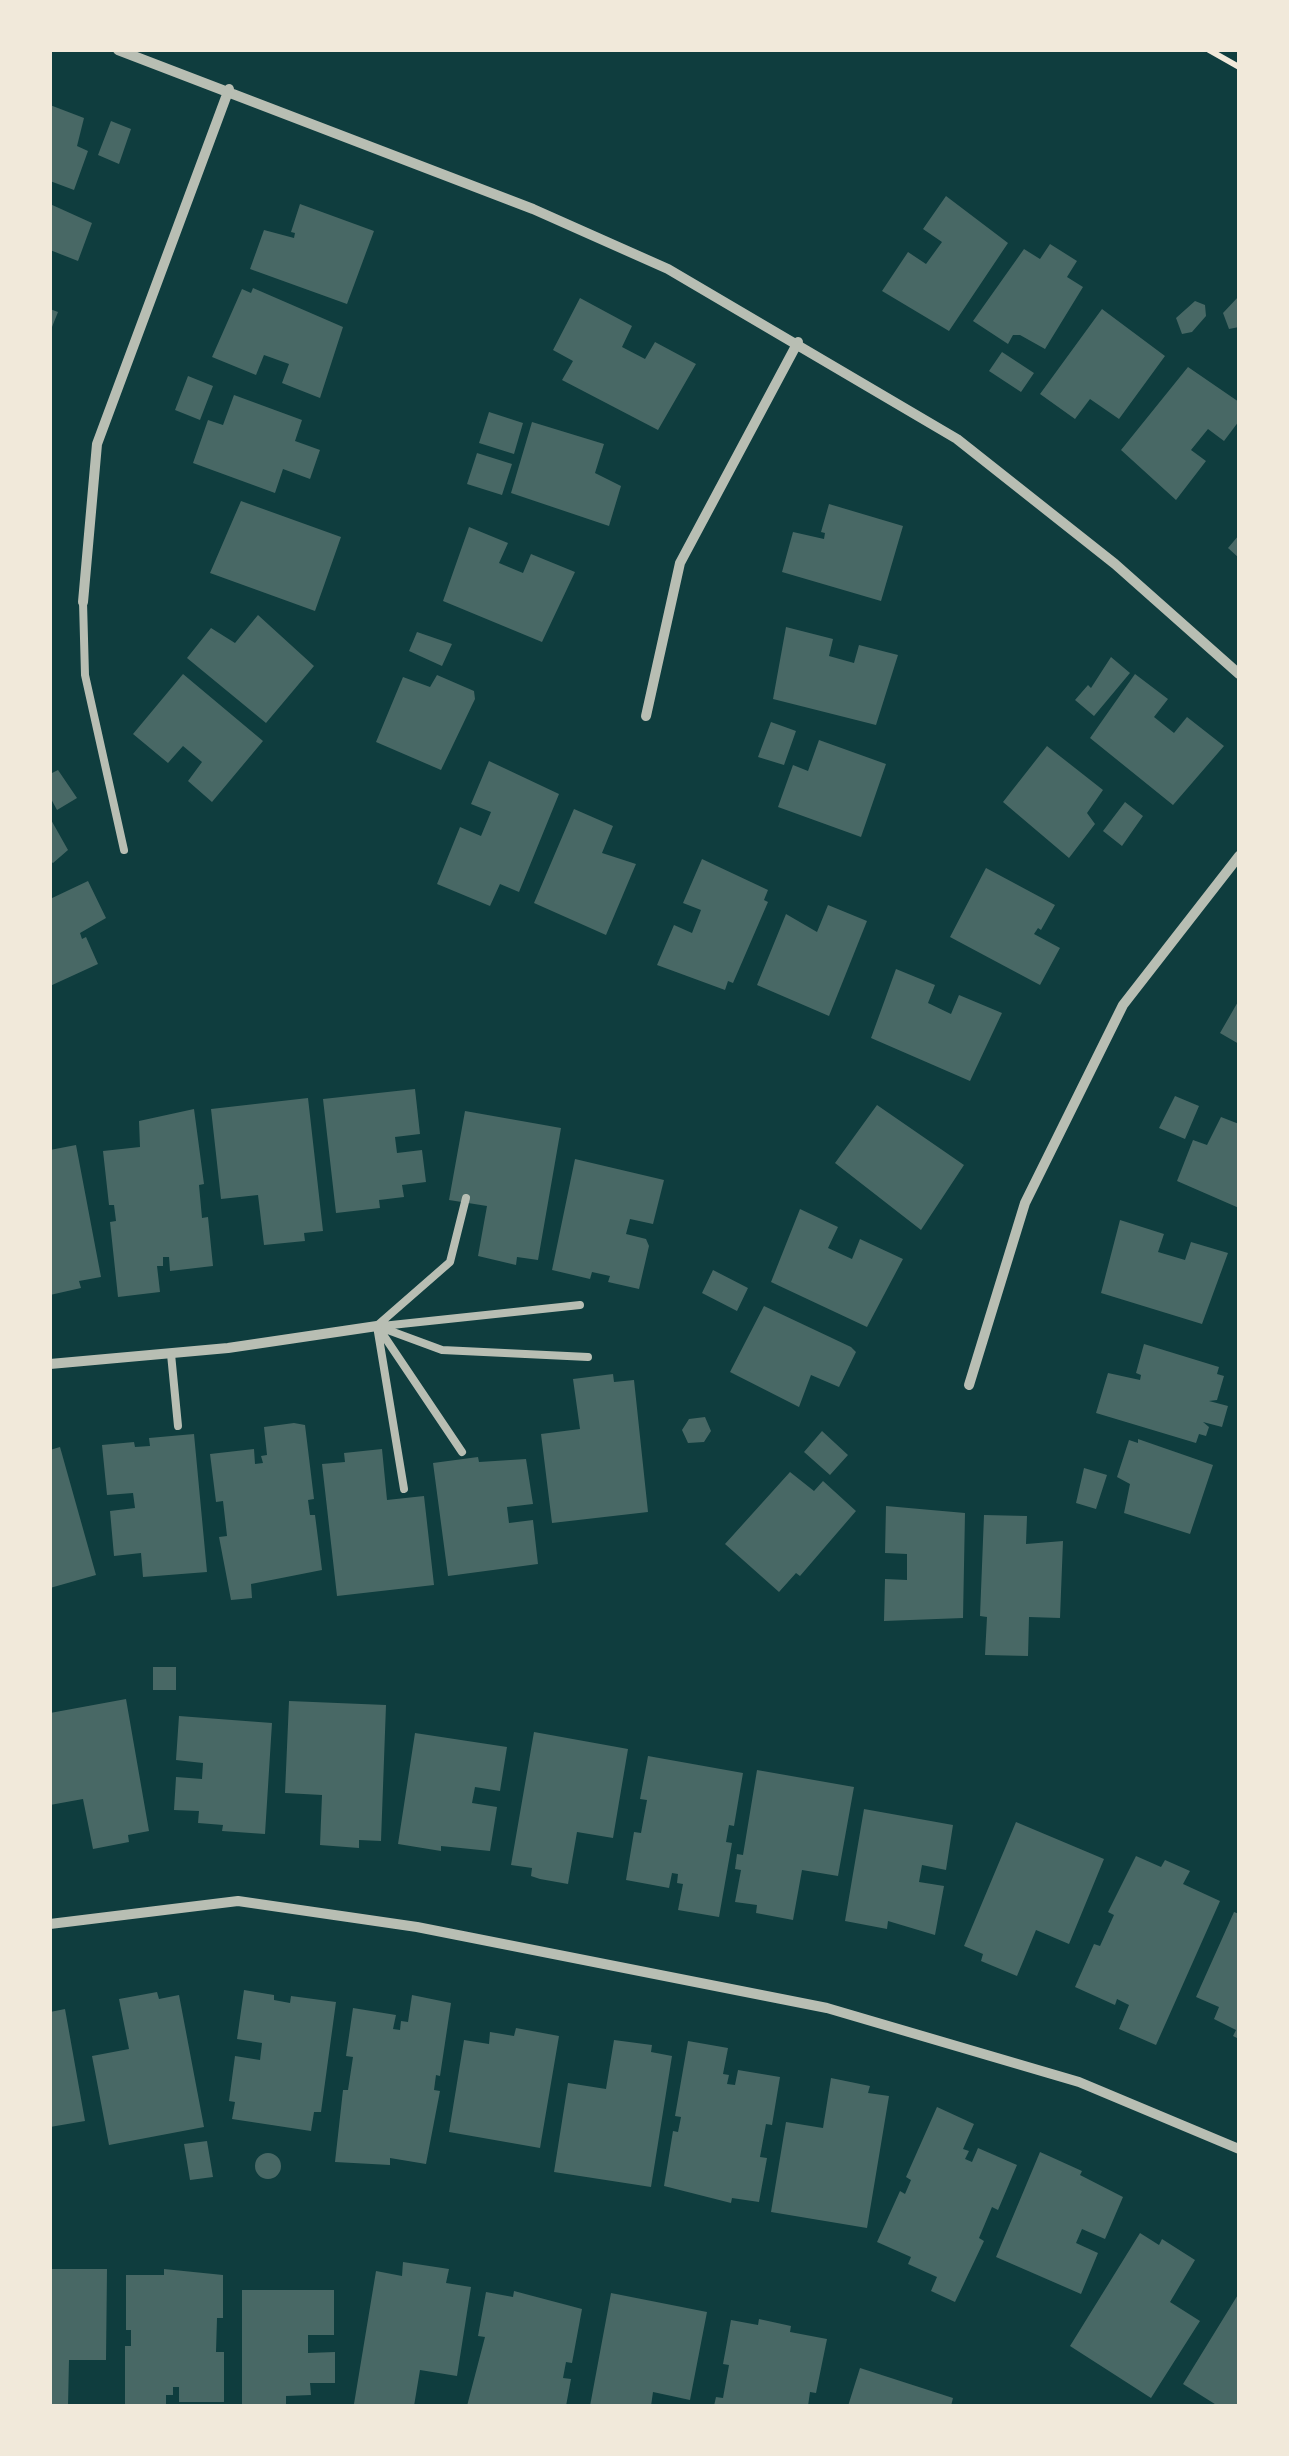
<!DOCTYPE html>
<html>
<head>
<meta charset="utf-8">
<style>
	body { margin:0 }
	#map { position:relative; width:1289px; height:2456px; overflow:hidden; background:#0f3d3e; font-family:"Crimson Pro",serif }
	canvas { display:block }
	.frame { position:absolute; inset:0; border:52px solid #f1e9da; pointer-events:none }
</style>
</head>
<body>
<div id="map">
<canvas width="1289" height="2456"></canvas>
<div class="frame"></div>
</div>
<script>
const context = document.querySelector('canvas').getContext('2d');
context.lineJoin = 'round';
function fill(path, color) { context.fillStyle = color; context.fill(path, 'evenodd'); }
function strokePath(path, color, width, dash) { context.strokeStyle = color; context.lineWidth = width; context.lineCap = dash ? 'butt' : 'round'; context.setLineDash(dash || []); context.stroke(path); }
const building = new Path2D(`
	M50 105 84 118 77 146 88 151 74 190 50 181Z
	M111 121 131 129 119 164 98 155Z
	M946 196 1008 243 949 331 882 291 908 252 926 264 942 242 923 229Z
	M50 204 92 223 78 261 50 250Z
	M300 204 374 231 347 304 250 269 264 230 294 238 295 233 291 232Z
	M1050 244 1077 261 1067 277 1083 287 1045 349 1020 335H1013L1008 344 973 321 1024 249 1040 259Z
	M253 288 343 327 320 398 282 383 289 364 264 355 256 375 212 357 242 289 251 293Z
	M1239 296V327L1229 329 1223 313Z
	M580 298 632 326 622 347 645 359 655 342 696 364 658 430 562 380 573 361 553 350Z
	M1195 301 1205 305 1206 316 1192 332 1182 334 1176 318Z
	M50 309 58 312 50 332Z
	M1102 309 1165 356 1119 419 1090 399 1075 419 1040 394Z
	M1002 352 1034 373 1021 392 989 371Z
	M1188 367 1239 402V421L1224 441 1208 429 1191 450 1206 461 1176 500 1121 450Z
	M188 376 213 386 200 420 175 410Z
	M234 395 302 420 295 441 320 450 310 479 283 469 275 493 193 463 208 420 223 425Z
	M489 412 523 423 514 454 479 443Z
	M532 422 604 444 595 473 621 486 609 526 511 493Z
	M477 453 512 464 502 495 467 484Z
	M241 501 341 537 315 611 210 573Z
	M829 504 903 526 881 601 782 572 793 532 824 539 825 533 821 532Z
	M469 527 508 543 499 563 523 573 531 554 575 572 542 642 443 601Z
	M1239 535V558L1228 548Z
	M258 615 314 666 266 723 187 658 211 628 235 643Z
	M786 627 833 639 829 656 854 663 859 645 898 655 876 725 773 699Z
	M417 632 452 644 442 666 409 651Z
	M1111 657 1130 673 1094 716 1075 700 1088 685 1091 688Z
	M183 674 263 741 212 802 188 781 202 762 183 746 168 763 133 734Z
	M1135 674 1168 699 1154 717 1174 733 1187 717 1224 746 1173 805 1090 738Z
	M437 675 474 691 475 699 441 770 376 742 403 677 430 687Z
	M771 722 796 731 784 765 758 757Z
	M819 740 886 764 861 837 778 807 793 765 808 771Z
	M1047 746 1103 790 1087 813 1095 824 1069 858 1003 802Z
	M489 761 559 794 519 892 500 884 490 906 437 884 460 827 481 836 491 812 471 804Z
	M58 770 77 798 57 810 50 797V774Z
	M1125 802 1143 816 1122 846 1103 831Z
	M574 809 613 826 602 853 636 864 606 935 534 903Z
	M50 818 68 850 53 863 50 861Z
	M702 859 768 890 764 900 768 902 733 983 728 981 725 990 657 965 674 925 692 933 701 910 683 903Z
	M986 868 1055 905 1041 930 1038 928 1034 934 1060 948 1040 985 950 937Z
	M88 881 106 918 80 933 82 939 86 937 98 964 50 986V899Z
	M828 905 867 921 829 1016 757 985 786 914 817 932Z
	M896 969 935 985 928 1003 951 1014 959 995 1002 1013 970 1081 871 1038Z
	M1239 1000V1044L1220 1033Z
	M415 1089 420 1134 395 1137 397 1153 422 1150 426 1182 402 1185 404 1197 379 1200 380 1208 336 1213 323 1099Z
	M1175 1096 1199 1106 1185 1139 1159 1128Z
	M308 1098 323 1231 304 1233 305 1241 264 1245 258 1195 221 1199 211 1109Z
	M877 1105 964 1165 921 1230 835 1163Z
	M194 1109 204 1184 199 1185 202 1218 208 1217 213 1266 170 1271 169 1257H163V1266H157L160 1292 118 1297 110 1222 116 1221 114 1205H109L103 1151 140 1147 139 1121Z
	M465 1111 561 1128 538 1260 517 1257 516 1265 478 1256 487 1206 449 1200Z
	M1221 1117 1239 1124V1208L1177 1181 1193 1140 1207 1145Z
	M76 1145 101 1277 79 1281 81 1288 50 1295V1150Z
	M575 1159 664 1180 653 1224 630 1219 626 1234 646 1239 649 1246 639 1289 608 1282 610 1276 592 1272 590 1279 552 1270Z
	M800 1209 838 1227 828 1248 852 1259 860 1239 903 1259 867 1327 771 1282Z
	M1120 1220 1164 1234 1158 1252 1185 1260 1191 1242 1228 1253 1202 1324 1101 1293Z
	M713 1270 748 1288 737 1311 702 1293Z
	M764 1306 851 1347 856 1352 839 1387 811 1375 799 1407 730 1372Z
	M1144 1344 1219 1367 1217 1374 1224 1376 1217 1400 1209 1401 1228 1406 1222 1427 1203 1422 1209 1427 1206 1436 1199 1434 1196 1443 1096 1413 1108 1373 1140 1380 1141 1375 1136 1373Z
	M613 1374 614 1382 634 1380 648 1512 552 1523 541 1434 580 1429 573 1379Z
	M705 1417 711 1431 704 1442 688 1443 682 1430 689 1419Z
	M294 1423 305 1425 314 1499 308 1500 310 1515H315L322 1570 251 1584 252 1598 231 1600 219 1537 227 1536 223 1501 216 1502 210 1454 254 1449 255 1464 263 1463 261 1456 267 1455 264 1427Z
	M822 1431 848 1455 830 1475 804 1452Z
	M194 1434 207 1572 143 1577 141 1553 114 1556 110 1511 135 1508 133 1493 107 1495 102 1445 134 1442 135 1447 150 1446 149 1438Z
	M1138 1439 1213 1465 1190 1534 1124 1513 1130 1484 1117 1477 1129 1440 1138 1443Z
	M60 1447 96 1575 50 1588V1450Z
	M382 1449 387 1500 424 1496 434 1585 337 1596 322 1464 345 1462 344 1453Z
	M478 1457 479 1462 526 1459 533 1504 507 1507 509 1523 533 1520 538 1564 448 1576 433 1463Z
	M1084 1468 1107 1475 1096 1509 1076 1503Z
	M790 1472 814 1491 823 1481 856 1511 800 1576 796 1573 779 1592 725 1544Z
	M886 1506 965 1513 963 1618 884 1621 885 1579 907 1580V1554L885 1553Z
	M984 1515 1027 1516 1026 1544 1063 1541 1060 1618 1029 1617 1028 1656 985 1655 987 1617 980 1616Z
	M153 1667H176V1690H153Z
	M126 1699 149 1831 128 1835 129 1842 93 1849 83 1799 50 1805V1713Z
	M289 1701 386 1705 381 1841 359 1840V1848L320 1845 322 1795 285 1793Z
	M179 1716 272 1723 265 1834 222 1831 223 1825 198 1823 199 1811 174 1810 176 1777 202 1779 203 1763 176 1760Z
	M534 1732 628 1749 613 1838 577 1832 568 1884 540 1879 531 1876 532 1868 511 1865Z
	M415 1733 507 1747 500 1791 475 1787 472 1803 497 1807 490 1851 441 1846V1851L398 1844Z
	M648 1756 743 1773 734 1826 729 1825 726 1842 732 1843 719 1917 678 1910 683 1884 677 1883 678 1874 672 1873 669 1888 626 1880 634 1832 641 1833 647 1800 640 1799Z
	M757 1770 854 1787 838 1876 802 1870 793 1920 756 1913 757 1905 735 1902 741 1870 735 1869 737 1854 743 1855Z
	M864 1809 953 1825 946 1870 922 1865 919 1882 944 1886 935 1935 888 1921 887 1929 845 1921Z
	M1016 1822 1104 1859 1069 1944 1036 1930 1017 1976 981 1961 983 1954 964 1946Z
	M1136 1856 1161 1867 1165 1860 1190 1871 1183 1884 1220 1901 1156 2045 1119 2029 1129 2005 1117 1999 1115 2005 1075 1987 1094 1944 1100 1946 1114 1915 1108 1912Z
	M1234 1912 1239 1914V2039L1233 2036 1236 2030 1214 2019 1219 2007 1196 1997Z
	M244 1990 274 1995V2000L290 2003 291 1996 336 2002 321 2112H314L311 2131 232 2119 235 2102 229 2101 235 2056 260 2060 262 2043 237 2039Z
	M157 1992 159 1999 179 1995 204 2127 109 2145 92 2056 129 2049 119 1999Z
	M412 1995 451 2003 440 2076 436 2075 434 2090 440 2091 426 2164 390 2158V2165L335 2162 343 2090H348L353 2057 346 2056 353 2008 396 2015 393 2029 400 2030 401 2021 408 2022Z
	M65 2009 85 2121 50 2127V2012Z
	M516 2028 559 2036 540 2148 449 2132 464 2040 489 2044 490 2032 514 2036Z
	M614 2040 652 2045 651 2052 672 2056 651 2187 554 2172 568 2083 606 2089Z
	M688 2041 728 2048 723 2074 729 2075 727 2084 735 2085 738 2070 780 2077 772 2125 766 2124 760 2157 767 2158 759 2202 732 2198 731 2203 664 2186 673 2131 678 2132 681 2117 675 2116Z
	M831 2078 870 2086 868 2093 889 2096 867 2228 771 2212 786 2122 823 2128Z
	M937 2107 974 2124 963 2149 969 2151 965 2159 972 2162 978 2148 1017 2165 998 2210 992 2207 979 2238 984 2241 955 2302 931 2291 937 2277 908 2264 911 2257 877 2242 900 2191 905 2194 911 2180 906 2177Z
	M207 2141 213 2177 190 2180 184 2144Z
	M1040 2152 1082 2171 1080 2175 1123 2197 1105 2239 1082 2229 1076 2243 1098 2253 1081 2294 996 2257Z
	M255 2166a13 13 0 1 1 26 0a13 13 0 1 1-26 0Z
	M1140 2233 1159 2245 1162 2239 1195 2260 1170 2302 1200 2321 1151 2398 1070 2346Z
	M403 2262 449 2269 446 2283 471 2287 457 2376 420 2370 414 2406 354 2404 376 2271 402 2276Z
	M50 2269H107L106 2360H69L68 2406H50Z
	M164 2269 223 2275V2318H217L216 2352H224V2402H179V2387H173V2395H166V2406H125V2346H131V2330H126V2275H164Z
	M242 2290H334V2335H308V2353L335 2352V2383H310L311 2395 286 2396V2404H242Z
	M514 2291 582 2309 572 2363 566 2362 563 2378 571 2379 566 2406H467L485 2337 478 2336 486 2292 513 2297Z
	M611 2293 707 2312 690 2400 653 2392 651 2406H590Z
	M1239 2293V2406H1218L1183 2384Z
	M759 2319 791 2326 790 2332 827 2339 816 2393 810 2392 808 2406H714L716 2397 723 2398 729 2365 723 2364 731 2320 758 2325Z
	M860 2368 953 2398 951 2406H848Z`);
const path = new Path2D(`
	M1209 50 1239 67`);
const service = new Path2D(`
	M83 602 85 675 124 850
	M379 1324 450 1262 466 1198
	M377 1326 442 1350 588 1357
	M377 1326 404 1489
	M382 1326 580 1305
	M380 1330 462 1452
	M171 1354 178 1426`);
const minor = new Path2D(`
	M118 50 533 209 668 269 957 439 1115 564 1239 674
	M83 602 97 444 229 89
	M646 716 680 563 798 342
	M50 1364 228 1348 377 1326
	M969 1385 1025 1203 1123 1005 1239 856
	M50 1924 238 1901 417 1927 827 2008 1079 2082 1239 2149`);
fill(building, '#486865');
strokePath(path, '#f1e9da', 6);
strokePath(service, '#b8beb3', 8);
strokePath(minor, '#b8beb3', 10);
</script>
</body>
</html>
